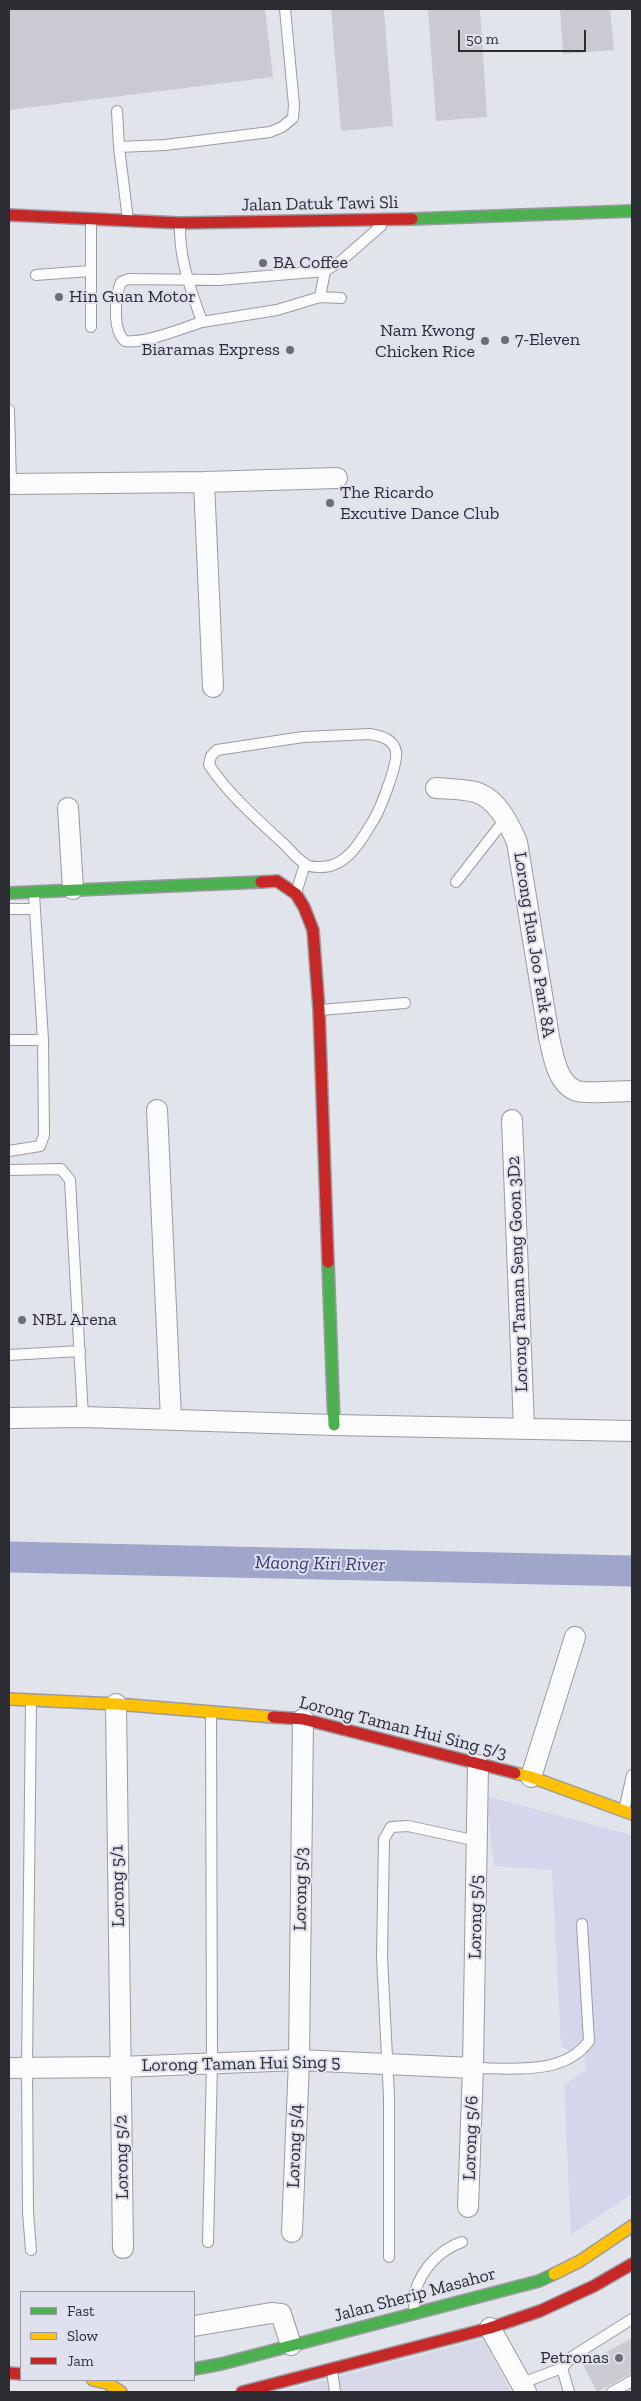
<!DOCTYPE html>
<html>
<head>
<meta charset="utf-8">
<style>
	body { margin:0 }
	#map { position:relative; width:641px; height:2401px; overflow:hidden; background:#e2e4ec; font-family:"Zilla Slab",serif }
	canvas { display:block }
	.frame { position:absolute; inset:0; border:10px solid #2c2d32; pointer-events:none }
	.legend { position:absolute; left:20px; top:2291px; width:175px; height:90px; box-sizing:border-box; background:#dfe1ef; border:1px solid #9799a3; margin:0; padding:6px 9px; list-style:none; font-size:15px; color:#2c2d32 }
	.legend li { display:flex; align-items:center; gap:10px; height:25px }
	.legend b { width:25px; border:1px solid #9799a3 }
	.scale { position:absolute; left:458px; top:30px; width:128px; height:22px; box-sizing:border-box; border:2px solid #2c2d32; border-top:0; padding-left:6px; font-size:15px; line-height:18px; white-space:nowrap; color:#2c2d32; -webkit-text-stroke:4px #dfe1ef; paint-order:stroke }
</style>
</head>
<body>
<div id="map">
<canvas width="641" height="2401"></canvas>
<div class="frame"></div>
<ul class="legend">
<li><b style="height:6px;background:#4caf50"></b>Fast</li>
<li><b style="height:6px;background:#ffc107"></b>Slow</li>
<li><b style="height:6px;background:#c62828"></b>Jam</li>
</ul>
<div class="scale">50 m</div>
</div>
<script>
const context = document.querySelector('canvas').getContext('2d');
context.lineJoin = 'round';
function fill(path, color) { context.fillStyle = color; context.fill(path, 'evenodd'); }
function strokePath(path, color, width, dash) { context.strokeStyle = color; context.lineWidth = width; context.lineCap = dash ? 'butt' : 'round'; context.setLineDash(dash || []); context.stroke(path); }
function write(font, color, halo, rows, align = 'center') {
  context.font = font + ' "Zilla Slab",serif'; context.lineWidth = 4; context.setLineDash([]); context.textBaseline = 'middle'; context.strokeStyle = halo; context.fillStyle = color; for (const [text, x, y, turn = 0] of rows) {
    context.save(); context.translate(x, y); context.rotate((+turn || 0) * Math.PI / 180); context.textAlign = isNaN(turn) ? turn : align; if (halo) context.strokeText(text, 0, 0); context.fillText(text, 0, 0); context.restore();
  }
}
const built = new Path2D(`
	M483 2339 511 2392H279Z`);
const green = new Path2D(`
	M486 1796 632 1835V2194L571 2235 564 2085 586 2070 584 2057 561 2047 552 1870 494 1866Z`);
const river = new Path2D(`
	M9 1557 632 1571`);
const building = new Path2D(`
	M9 9H265L273 77 9 110Z
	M331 9H384L393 126 341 131Z
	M428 9H480L487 117 436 121Z
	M560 9H610L614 50 563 54Z
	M632 2338V2373L597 2392 583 2365Z`);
const lane = new Path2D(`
	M117 111 119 147
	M91 219V327
	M128 220 119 147 165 145 270 132 282 127 293 118 294 105 285 9
	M180 225C179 260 191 289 202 322L277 310 320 297 325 271 341 261 381 226
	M36 275 89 271
	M320 297 341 298
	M202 322C183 328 144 344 125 341 112 330 115 296 121 282L128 279 219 280 325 271
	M9 410 11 484
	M370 734C381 736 394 739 396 752 398 764 380 810 373 821 361 841 346 869 318 867 314 867 307 866 304 863 297 859 291 851 285 845 258 820 230 796 209 765L211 756 217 750 303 737Z
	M456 882 506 818
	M296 893 305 864
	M9 909H34
	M320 1010 405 1003
	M9 1040H43
	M9 1151 40 1146 44 1135 43 1040 34 894
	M9 1170 61 1169 70 1180 83 1417
	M9 1355 80 1351
	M624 1810 632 1775
	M473 2068C511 2068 564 2076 589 2041L582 1924
	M208 2242 212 2063 211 1714
	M31 2250 28 2212 27 2068 31 1702
	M389 2257V2097L382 1957 384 1839 391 1827 408 1826 477 1841
	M414 2311C415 2305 413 2297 415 2292 422 2269 439 2250 462 2242
	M332 2371 335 2392
	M522 2383 562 2368
	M569 2392 562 2368 573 2356 632 2319
	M612 2392 632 2381`);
const street = new Path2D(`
	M204 482 213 687
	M9 484 204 482 337 478
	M436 788C449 789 463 789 475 792 497 798 509 824 517 842L549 1037C553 1055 557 1084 577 1091 587 1094 620 1091 632 1091
	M68 808 73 889
	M157 1110 171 1419
	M512 1120 524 1428
	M9 1418 83 1417 334 1425 632 1431
	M116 1704 123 2248
	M531 1777 575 1637
	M9 2068 120 2067 299 2060 473 2068
	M468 2207 473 2068 478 1765
	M292 2232 299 2060 303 1719
	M194 2326 271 2313 281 2314 291 2345
	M490 2328 526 2392`);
const fast = new Path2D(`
	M412 219 632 211
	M9 893 261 882
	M328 1262 334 1425
	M194 2369 221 2364 539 2281 554 2274`);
const slow = new Path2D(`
	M9 1699 116 1704 273 1717
	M515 1773 531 1777 632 1814
	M554 2274 580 2261 632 2226
	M93 2380 107 2383 121 2392`);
const jam = new Path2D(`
	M9 215 180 223 412 219
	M261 882 277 881 296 894 304 907 313 930 319 1010 328 1262
	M273 1717 303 1719 515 1773
	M9 2373 21 2374
	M242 2392 490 2328 540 2311 594 2286 632 2264`);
const markers = [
	[263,263,5,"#6c6d73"],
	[59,297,5,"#6c6d73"],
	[505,340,5,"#6c6d73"],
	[485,341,5,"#6c6d73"],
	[290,350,5,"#6c6d73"],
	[330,503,5,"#6c6d73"],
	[22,1320,5,"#6c6d73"],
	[619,2358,5,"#6c6d73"]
];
const streetNames = [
	["Jalan Datuk Tawi Sli",320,204,-1],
	["Lorong Hua Joo Park 8A",534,945,81],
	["Lorong Taman Seng Goon 3D2",518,1274,-92],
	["Lorong Taman Hui Sing 5/3",403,1728,14],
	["Lorong 5/1",118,1886,-91],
	["Lorong 5/3",301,1889,-89],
	["Lorong 5/5",476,1917,-89],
	["Lorong Taman Hui Sing 5",241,2064,-1],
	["Lorong 5/6",471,2138,-88],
	["Lorong 5/4",295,2146,-88],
	["Lorong 5/2",122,2157,-91],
	["Jalan Sherip Masahor",415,2295,-15]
];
const poiNames = [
	["BA Coffee",273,263],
	["Hin Guan Motor",69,297],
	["Nam Kwong",475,331,"right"],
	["Chicken Rice",475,352,"right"],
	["7-Eleven",515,340],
	["Biaramas Express",280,350,"right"],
	["The Ricardo",340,493],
	["Excutive Dance Club",340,514],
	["NBL Arena",32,1320],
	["Petronas",609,2358,"right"]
];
const waterNames = [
	["Maong Kiri River",320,1564,1]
];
fill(built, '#d6d8e7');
fill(green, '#d4d7ec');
strokePath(river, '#a0a6c9', 31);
fill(building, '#cacbd2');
strokePath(lane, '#9a9ba1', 12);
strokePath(street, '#9a9ba1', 22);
strokePath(fast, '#9a9ba1', 14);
strokePath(slow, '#9a9ba1', 14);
strokePath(jam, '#9a9ba1', 14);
strokePath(lane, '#fbfbfc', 10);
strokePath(street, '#fbfbfc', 20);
strokePath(fast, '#4caf50', 11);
strokePath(slow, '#ffc107', 11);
strokePath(jam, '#c62828', 11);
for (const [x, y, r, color] of markers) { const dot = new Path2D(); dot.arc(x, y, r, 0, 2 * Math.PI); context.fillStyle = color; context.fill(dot); strokePath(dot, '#dfe1ef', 2); }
write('18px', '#2c2d32', '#dfe1ef', streetNames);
write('18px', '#2c2d32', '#dfe1ef', poiNames, 'left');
write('italic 19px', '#383a76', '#dfe1ef', waterNames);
</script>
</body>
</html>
